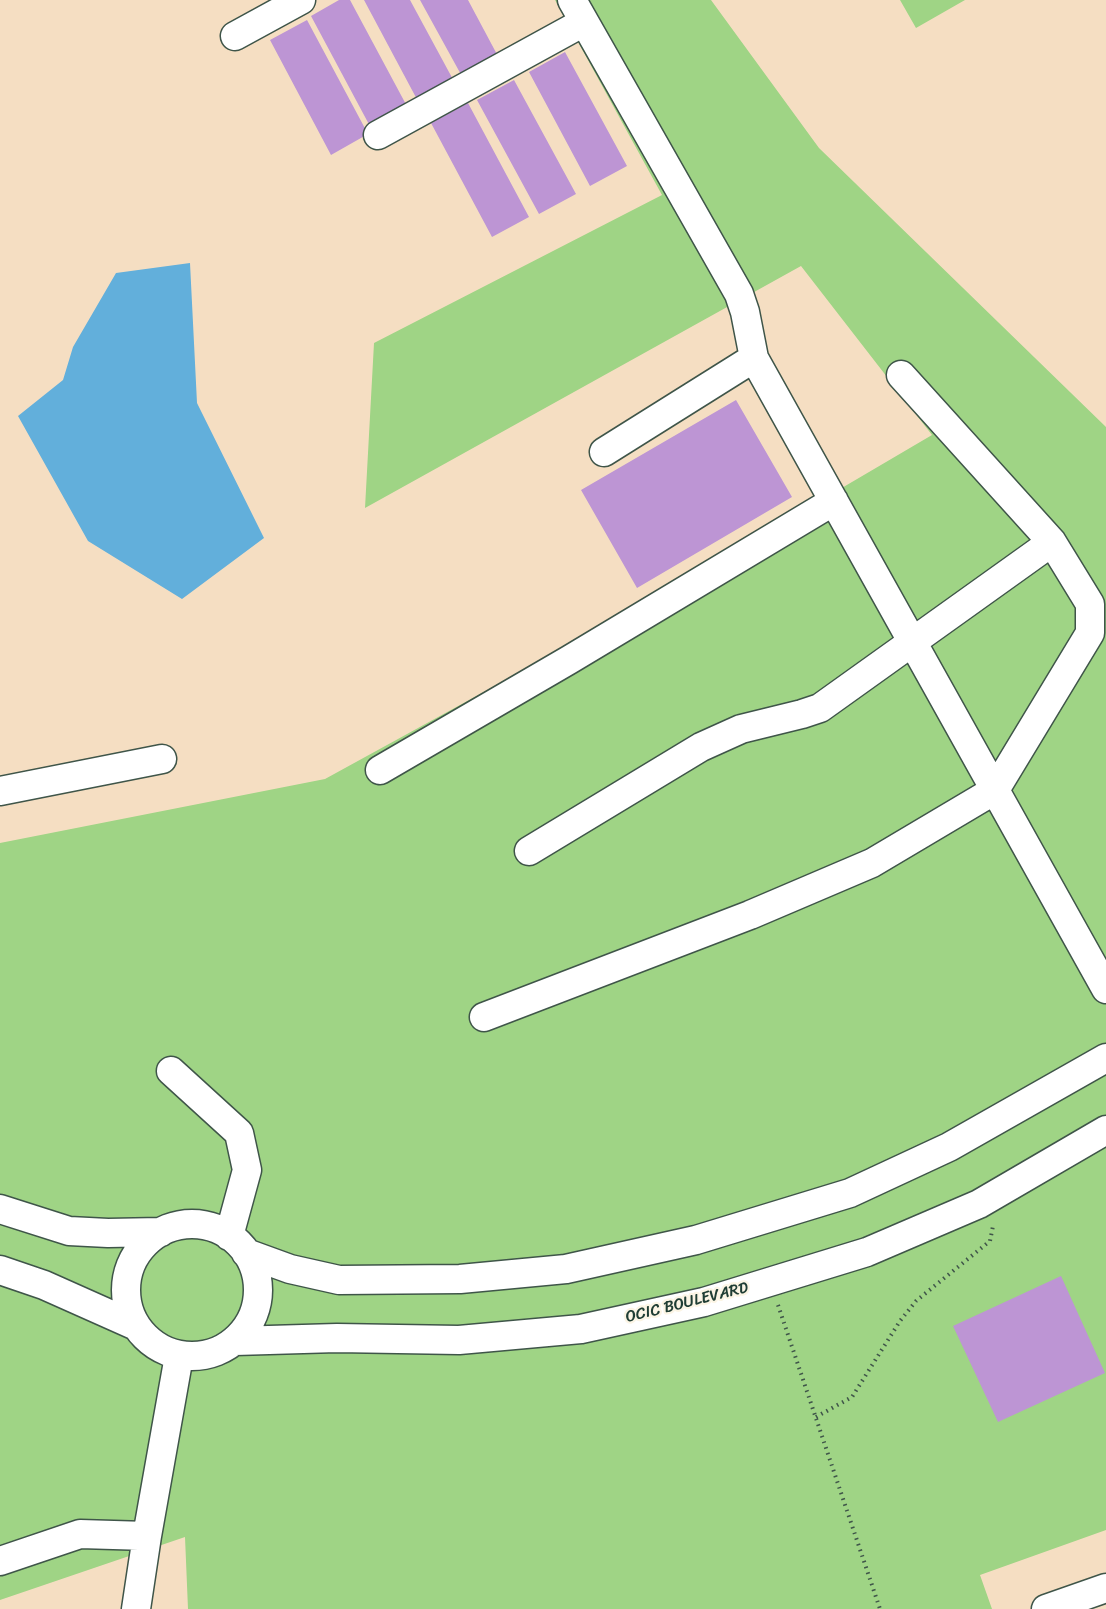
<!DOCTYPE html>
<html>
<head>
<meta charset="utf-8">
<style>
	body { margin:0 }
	canvas { display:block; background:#f5dec2 }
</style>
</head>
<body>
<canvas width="1106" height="1609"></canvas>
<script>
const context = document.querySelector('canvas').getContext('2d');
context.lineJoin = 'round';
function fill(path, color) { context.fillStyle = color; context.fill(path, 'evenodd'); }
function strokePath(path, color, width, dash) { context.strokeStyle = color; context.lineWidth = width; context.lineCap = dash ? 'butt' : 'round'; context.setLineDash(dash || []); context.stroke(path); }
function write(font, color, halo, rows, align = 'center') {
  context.font = font + ' Sriracha,sans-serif'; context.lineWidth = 4.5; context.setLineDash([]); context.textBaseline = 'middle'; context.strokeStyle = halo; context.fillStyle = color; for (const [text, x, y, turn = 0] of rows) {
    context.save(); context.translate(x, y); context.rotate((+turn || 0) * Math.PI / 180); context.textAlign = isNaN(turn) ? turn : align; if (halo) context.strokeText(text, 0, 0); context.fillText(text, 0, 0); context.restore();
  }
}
const green = new Path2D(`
	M555 0H711L819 148 1106 427V1530L980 1575 992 1609H188L185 1537 0 1600V843L325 779 646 603 932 435 801 266 365 508 374 343 662 195Z
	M900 0H965L916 28Z`);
const water = new Path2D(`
	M190 263 197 403 264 538 182 599 88 541 18 416 63 380 73 347 116 273Z`);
const building = new Path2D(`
	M339 0H350L409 110 372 130 311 16Z
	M364 0H410L456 85 420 105Z
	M420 0H468L500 60 464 80Z
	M307 20 368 134 331 155 270 40Z
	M565 52 627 166 590 186 529 72Z
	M514 80 576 194 539 214 477 100Z
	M468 103 529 217 492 237 431 123Z
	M736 400 792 497 637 588 581 490Z
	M1061 1276 1105 1373 998 1422 953 1326Z`);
const path = new Path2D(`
	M778 1305 880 1609
	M816 1417 852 1397 900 1321 916 1301 990 1241 993 1226`);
const minor = new Path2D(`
	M572 0 739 294 745 312 754 358 1106 989
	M235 36 301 0
	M378 135 584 22
	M604 452 754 358
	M380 770 569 660 834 501
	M0 791 162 759
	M529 851 701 747 741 729 802 714 820 708 1052 542
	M484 1017 750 915 872 863 995 790 1090 633V604L1052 542 901 375
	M171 1071 239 1133 247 1170 229 1236
	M0 1209 69 1231 108 1233 161 1232
	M126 1290a66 66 0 1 1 132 0a66 66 0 1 1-132 0Z
	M246 1253 290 1269 339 1280 460 1279 566 1269 696 1240 850 1193 949 1147 1106 1058
	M0 1270 44 1285 136 1326
	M235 1341 337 1338 459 1340 581 1329 704 1302 867 1252 979 1204 1106 1130
	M0 1561 80 1534 147 1536
	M136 1609 147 1536 179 1356
	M1046 1609 1106 1588`);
const streetNames = [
	["OCIC BOULEVARD",687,1303,-14]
];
fill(green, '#9fd485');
fill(water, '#62afdb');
fill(building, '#bd95d4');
strokePath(minor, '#3f5549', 31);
strokePath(path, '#3f5549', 4, [1.5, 4.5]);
strokePath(minor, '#fff', 28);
write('16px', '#1f3d34', '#fcf5e5', streetNames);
</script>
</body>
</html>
